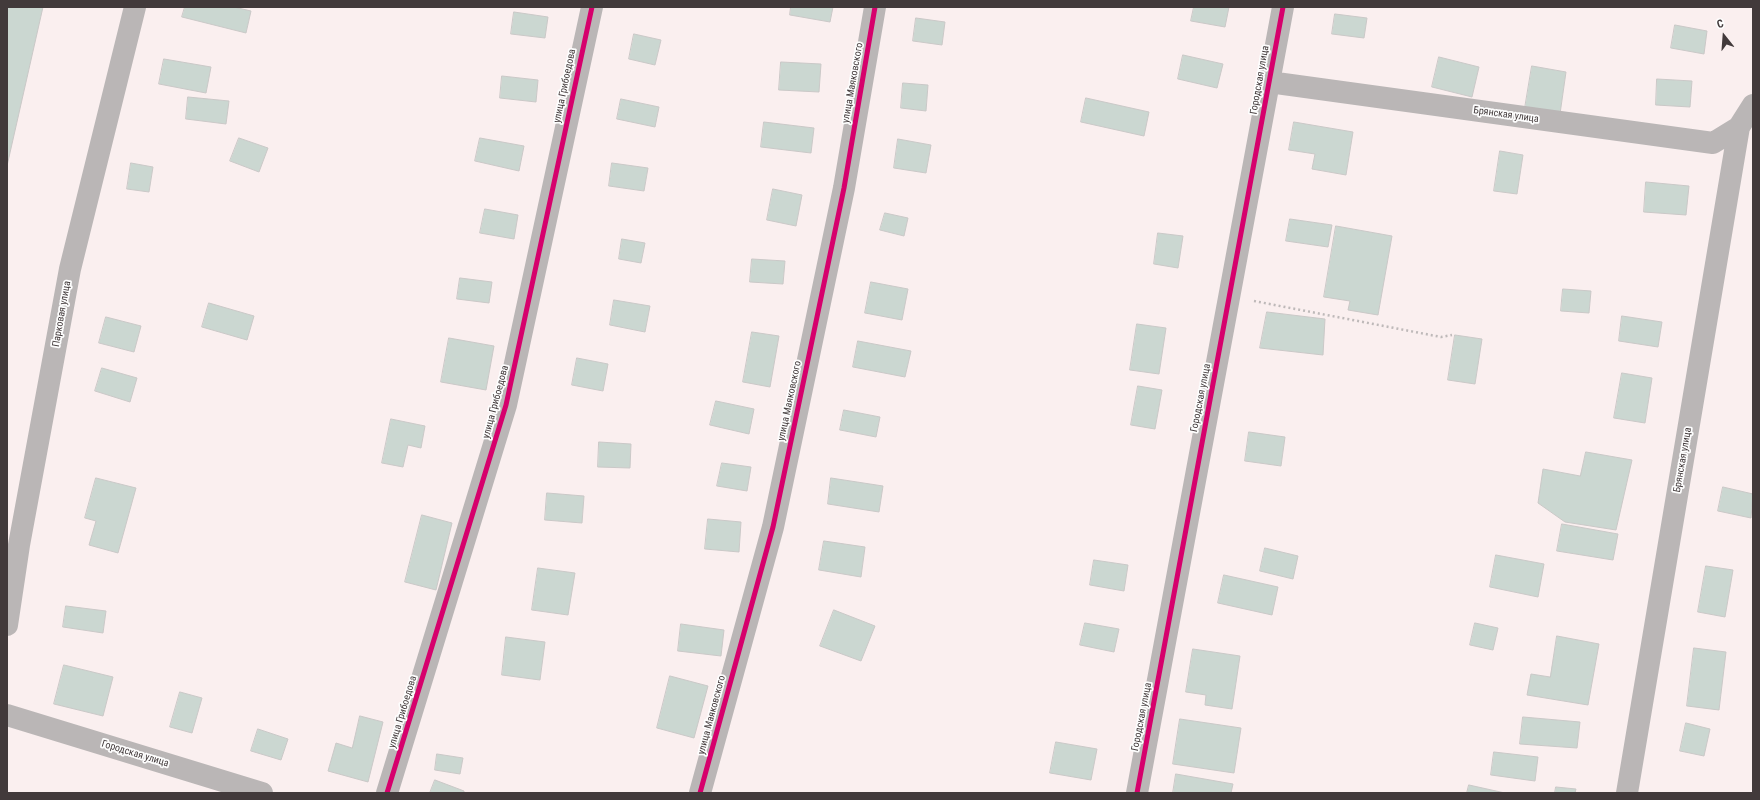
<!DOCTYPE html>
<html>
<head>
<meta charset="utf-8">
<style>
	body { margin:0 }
	#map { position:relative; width:1760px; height:800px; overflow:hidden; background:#faefef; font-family:"Roboto Condensed",sans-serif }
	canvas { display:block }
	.frame { position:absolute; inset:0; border:8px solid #423a3b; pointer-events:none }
	.north { position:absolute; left:1704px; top:16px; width:40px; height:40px; -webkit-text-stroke:3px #fdfdfd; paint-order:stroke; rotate:343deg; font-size:11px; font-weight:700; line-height:16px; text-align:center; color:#423a3b }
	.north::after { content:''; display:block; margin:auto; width:14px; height:18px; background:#423a3b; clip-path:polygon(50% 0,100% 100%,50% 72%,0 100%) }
</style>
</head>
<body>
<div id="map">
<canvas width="1760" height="800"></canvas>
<div class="frame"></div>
<div class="north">С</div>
</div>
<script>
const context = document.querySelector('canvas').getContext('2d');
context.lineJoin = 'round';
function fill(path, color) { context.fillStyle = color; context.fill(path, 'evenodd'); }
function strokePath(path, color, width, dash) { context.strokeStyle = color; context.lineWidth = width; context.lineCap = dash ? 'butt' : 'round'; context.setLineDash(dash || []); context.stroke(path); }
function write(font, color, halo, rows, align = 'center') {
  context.font = font + ' "Roboto Condensed",sans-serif'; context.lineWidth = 3.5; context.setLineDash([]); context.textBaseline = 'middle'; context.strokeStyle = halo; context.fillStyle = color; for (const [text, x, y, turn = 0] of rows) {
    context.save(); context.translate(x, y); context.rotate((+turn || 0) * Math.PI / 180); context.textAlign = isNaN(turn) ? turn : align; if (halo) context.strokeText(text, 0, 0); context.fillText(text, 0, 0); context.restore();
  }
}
const building = new Path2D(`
	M7 7H43L7 166Z
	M185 7H234L251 11 246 33 182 17Z
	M791 7H833L830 22 790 15Z
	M1194 7H1229L1225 27 1191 21Z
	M514 12 548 17 545 38 511 34Z
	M1335 14 1367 18 1364 38 1332 34Z
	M916 18 945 22 942 45 913 41Z
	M1675 25 1707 31 1704 54 1671 48Z
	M634 34 661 40 655 65 629 59Z
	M1183 55 1223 64 1217 88 1178 79Z
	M1439 57 1479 67 1472 97 1432 87Z
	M164 59 211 67 206 93 159 84Z
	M781 62 821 64 819 92 779 90Z
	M1532 66 1566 72 1560 114 1525 108Z
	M502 76 538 80 536 102 500 98Z
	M1657 79 1692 81 1690 107 1656 105Z
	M903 83 928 85 926 111 901 108Z
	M188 97 229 101 226 124 186 119Z
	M1086 98 1149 112 1144 136 1081 122Z
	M621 99 659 107 655 127 617 119Z
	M764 122 814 128 811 153 761 147Z
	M1294 122 1353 132 1346 175 1312 169 1315 154 1289 150Z
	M239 138 268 148 259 172 230 161Z
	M480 138 524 146 519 171 475 161Z
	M898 139 931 145 926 173 894 168Z
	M1500 151 1523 155 1517 194 1494 191Z
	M131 163 153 167 149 192 127 189Z
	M612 163 648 168 644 191 609 186Z
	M1646 182 1689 186 1686 215 1644 212Z
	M773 189 802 195 796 226 767 220Z
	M485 209 518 215 514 239 480 233Z
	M885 213 908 218 904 236 880 230Z
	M1290 219 1332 225 1328 247 1286 241Z
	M1336 226 1392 236 1378 315 1348 310 1350 301 1324 297Z
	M1158 233 1183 236 1178 268 1154 264Z
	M622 239 645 243 641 263 619 259Z
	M752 259 785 261 783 284 750 282Z
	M460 278 492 282 489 303 457 299Z
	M871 282 908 289 902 320 865 313Z
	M1563 289 1591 291 1589 313 1561 311Z
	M614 300 650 306 645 332 610 325Z
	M209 303 254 316 247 340 202 327Z
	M1267 312 1325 319 1323 355 1260 348Z
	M1622 316 1662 322 1658 347 1619 341Z
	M106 317 141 326 134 352 99 343Z
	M1137 324 1166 328 1159 374 1130 370Z
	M752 332 779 336 770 387 743 382Z
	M1455 335 1482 339 1475 384 1448 380Z
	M449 338 494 346 486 390 441 382Z
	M858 341 911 351 905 377 853 367Z
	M577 358 608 364 603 391 572 385Z
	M102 368 137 378 130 402 95 391Z
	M1622 373 1652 378 1645 423 1614 418Z
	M1138 386 1162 390 1155 429 1131 425Z
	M716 401 754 409 749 434 710 425Z
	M844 410 880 417 876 437 840 430Z
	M391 419 425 426 421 448 408 445 403 467 382 463Z
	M1249 432 1285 437 1281 466 1245 461Z
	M599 442 631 444 630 468 598 467Z
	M1586 452 1632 460 1616 530 1565 522 1538 503 1543 469 1580 476Z
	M722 463 751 467 747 491 717 486Z
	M96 478 136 488 118 553 89 545 96 521 85 518Z
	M831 478 883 486 879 512 828 504Z
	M1723 487 1753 494 1751 518 1718 511Z
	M547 493 584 496 582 523 545 520Z
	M422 515 452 523 436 590 405 582Z
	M708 519 741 522 739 552 705 549Z
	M1562 524 1618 534 1613 560 1557 551Z
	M824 541 865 547 861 577 819 570Z
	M1265 548 1298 556 1293 579 1260 571Z
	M1496 555 1544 564 1538 597 1490 587Z
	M1094 560 1128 565 1124 591 1090 585Z
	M1706 566 1733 570 1725 617 1698 612Z
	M538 568 575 573 568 615 532 610Z
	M1224 575 1278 587 1272 615 1218 603Z
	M66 606 106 611 103 633 63 627Z
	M834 610 875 626 861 661 820 646Z
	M1085 623 1119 629 1114 652 1080 645Z
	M1475 623 1498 628 1493 650 1470 645Z
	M681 624 724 630 721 656 678 651Z
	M1557 636 1599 644 1588 705 1527 695 1531 674 1550 677Z
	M506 637 545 642 540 680 502 675Z
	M1694 648 1726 652 1719 710 1687 706Z
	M1193 649 1240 656 1232 709 1205 705 1206 695 1186 692Z
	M64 665 113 677 103 716 54 704Z
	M670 676 708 686 694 738 657 728Z
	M180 692 202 698 192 733 170 727Z
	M360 716 383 722 368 782 328 771 336 743 352 748Z
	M1523 717 1580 722 1577 748 1520 744Z
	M1180 719 1241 728 1234 773 1173 764Z
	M1686 723 1710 729 1704 756 1680 751Z
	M258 729 288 739 281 760 251 751Z
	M1056 742 1097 749 1091 780 1050 773Z
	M1494 752 1538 757 1535 781 1491 775Z
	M437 754 463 758 460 774 435 770Z
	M1176 774 1233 784 1231 793H1173Z
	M435 780 464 791V793H430Z
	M1469 785 1505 793H1467Z
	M1556 787 1576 789 1575 793H1555Z`);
const path = new Path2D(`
	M1254 301 1441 337 1452 335`);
const street = new Path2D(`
	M1269 82 1713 143 1739 127
	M7 625 19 545 70 269 135 7
	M7 715 262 793
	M387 793 506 405 592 7
	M700 793 773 527 844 188 875 7
	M1137 793 1283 7
	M1627 793 1739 127 1753 105`);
const cycleway = new Path2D(`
	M387 793 506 405 592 7
	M700 793 773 527 844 188 875 7
	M1137 793 1283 7`);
const streetNames = [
	["Городская улица",1260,80,-80],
	["улица Маяковского",853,83,-80],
	["улица Грибоедова",565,86,-78],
	["Брянская улица",1506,115,8],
	["Парковая улица",62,314,-80],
	["Городская улица",1201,398,-79],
	["улица Маяковского",790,401,-78],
	["улица Грибоедова",496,402,-75],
	["Брянская улица",1683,460,-80],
	["улица Грибоедова",403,712,-73],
	["улица Маяковского",712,715,-75],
	["Городская улица",1142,717,-79],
	["Городская улица",135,754,17]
];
fill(building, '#cbd7d1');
strokePath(building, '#cac8c7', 1);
strokePath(path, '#beb9b9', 2.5, [2, 3]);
strokePath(street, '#bab6b6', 22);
strokePath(cycleway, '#d6006c', 5);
write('10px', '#423a3b', '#fdfdfd', streetNames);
</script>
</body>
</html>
